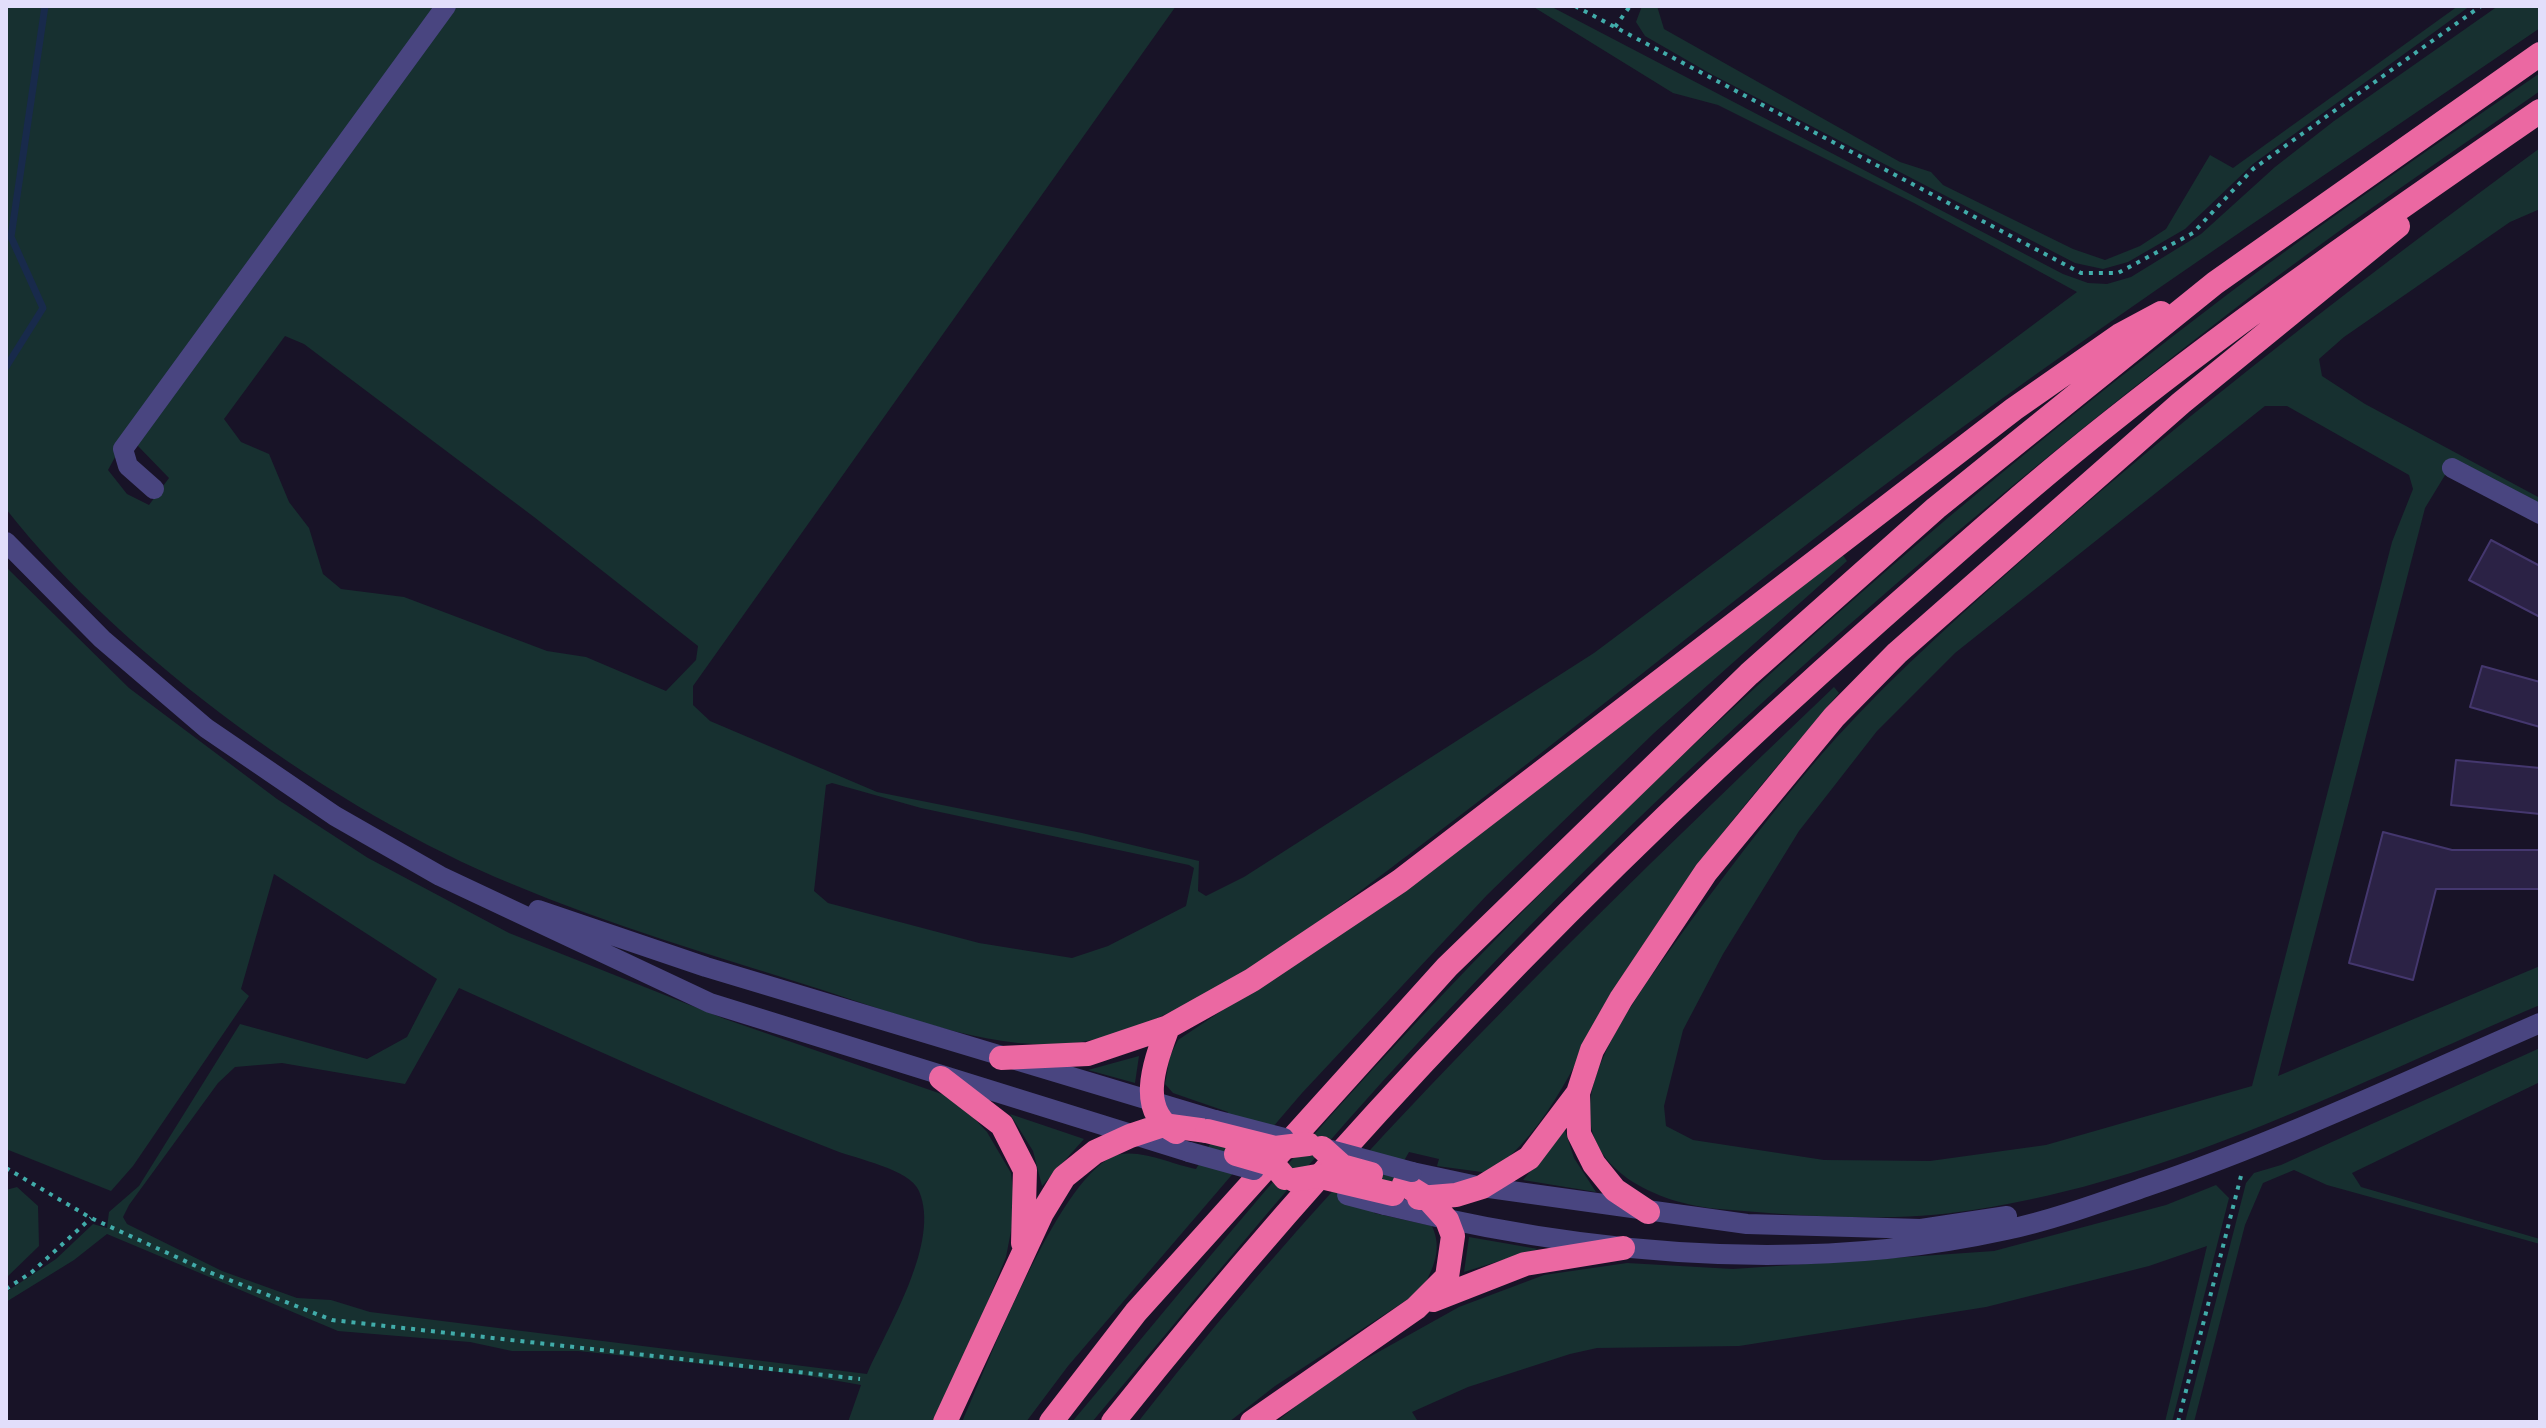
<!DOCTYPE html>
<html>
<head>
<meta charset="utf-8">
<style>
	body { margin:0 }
	#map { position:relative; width:2546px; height:1428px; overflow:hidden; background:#181327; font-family:Karla,sans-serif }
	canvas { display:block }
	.frame { position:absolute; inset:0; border:8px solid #e2defb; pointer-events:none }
</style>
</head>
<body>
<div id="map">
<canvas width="2546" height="1428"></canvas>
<div class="frame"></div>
</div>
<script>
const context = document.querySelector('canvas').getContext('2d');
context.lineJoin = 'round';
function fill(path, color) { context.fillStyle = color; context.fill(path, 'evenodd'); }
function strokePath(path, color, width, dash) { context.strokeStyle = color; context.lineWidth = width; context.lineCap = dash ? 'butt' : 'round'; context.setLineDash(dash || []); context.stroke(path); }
const green = new Path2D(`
	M6 6H438L120 448 108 470 127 494 149 505 169 478 137 445 454 6H1176L693 686V705L710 721 877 792 1082 833 1199 861 1198 891 1206 896 1244 877 1594 653 2077 292 1914 203 1718 105 1673 93 1532 6H1550L2063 274 2088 283 2107 284 2131 277 2201 234 2275 167 2334 121 2498 6H2540V28C2316 182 2087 332 1870 496 1717 612 1569 734 1416 849 1330 914 1197 1018 1092 1040 1004 1059 897 1013 813 987 712 955 610 925 512 884 336 812 124 659 6 509ZM285 336 304 344 534 517 698 646 696 660 666 691 586 657 547 651 404 597 341 589 323 574 309 528 289 502 269 454 241 442 224 419ZM832 783 921 808 1189 865 1194 868 1186 906 1108 946 1072 958 979 943 828 903 814 891 826 785Z
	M1642 6H1657L1664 29 1900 162 1931 172 1943 185 2073 249 2105 260 2140 246 2166 229 2210 155 2233 168 2458 6H2470L2253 164 2185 229 2128 262 2103 269 2075 263 1711 74 1645 36 1636 22Z
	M2540 73V91C2437 163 2332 233 2233 310 1930 543 1639 799 1382 1082 1282 1193 1188 1308 1092 1422H1072C1171 1304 1268 1183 1372 1070 1632 787 1922 525 2228 294 2330 217 2435 145 2540 73Z
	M2540 148V209L2510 222 2344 337 2319 359 2322 376 2365 404 2540 498V507L2453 462 2425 508 2278 1076 2540 966V1005C2356 1083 2173 1180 1973 1210 1890 1223 1802 1216 1719 1209 1659 1204 1578 1170 1591 1096 1602 1037 1659 966 1693 918 1739 856 1785 795 1836 738 1899 669 1968 608 2038 546 2198 404 2368 275 2540 148ZM2265 406H2287L2409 475 2413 489 2392 542 2252 1086 2046 1145 1930 1161 1824 1160 1693 1140 1666 1126 1664 1106 1683 1030 1723 954 1799 831 1877 731 1955 653Z
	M1842 554 1847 561 1654 733 1487 895 1302 1093 1068 1366 1026 1422H962C988 1364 1057 1182 1112 1157 1136 1146 1172 1165 1196 1169L1228 1112 1173 1093 1165 1084 1170 1056 1178 1040 1408 886Z
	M6 567 129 688 277 799 368 858 509 933 725 1019 956 1099 987 1132 1011 1173 1015 1210 1006 1257 968 1350 933 1422H848L861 1385 798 1374 578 1351H512L470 1342 338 1331 107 1234 74 1260 6 1302V1292L56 1259 93 1224 107 1228 109 1212 139 1186 240 1024 367 1059 407 1037 437 979 274 874 241 989 249 996 133 1166 111 1191 6 1149ZM459 988C583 1044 707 1101 834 1150 856 1159 910 1169 919 1191 941 1242 888 1326 867 1374L370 1312 331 1300 297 1298 222 1271 127 1224 123 1217 129 1205 218 1083 235 1067 282 1063 405 1084Z
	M1834 687 1839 693C1782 761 1722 828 1672 902 1653 931 1632 959 1615 989 1580 1051 1550 1131 1489 1173L1437 1166 1439 1159 1409 1152 1374 1213 1432 1226C1443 1250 1433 1268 1422 1290L1275 1386 1229 1422H1138C1346 1155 1590 920 1834 687Z
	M2540 1048V1082L2352 1173 2361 1187 2540 1239V1244L2327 1185 2294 1170 2263 1183 2245 1225 2194 1422H2185L2246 1183 2254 1173 2281 1165Z
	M1139 1056 1135 1083 1088 1070Z
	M1010 1114 1084 1139 1042 1186 1033 1151Z
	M1565 1130 1574 1158 1596 1192 1523 1180Z
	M2216 1185 2229 1198 2172 1422H2165L2207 1246 2149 1266 1986 1307 1739 1346 1597 1348 1570 1354 1468 1387 1412 1412 1417 1420 1441 1422H1276L1330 1379 1459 1307 1544 1275 1627 1263 1733 1269 1994 1251 2166 1205Z
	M17 1187 38 1206 39 1246 6 1278V1190Z
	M1469 1237 1538 1249 1464 1272Z`);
const stream = new Path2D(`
	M6 367 43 308 11 237 45 6`);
const building = new Path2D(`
	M2491 540 2540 566V617L2469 580Z
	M2482 666 2540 682V727L2470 707Z
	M2456 760 2540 768V814L2451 805Z
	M2383 832 2452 850H2540V889H2436L2413 980 2349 963Z`);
const path = new Path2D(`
	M1575 6 2081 273H2118L2193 233 2253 169 2481 6
	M1615 27 1630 6
	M6 1168 91 1218 209 1272 332 1320 860 1379
	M6 1289 32 1272 91 1218
	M2178 1422 2242 1172`);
const minor = new Path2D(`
	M2452 468 2540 514
	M154 489 128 466 123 449 446 6
	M6 542 102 639 206 728 335 816 440 876 710 1003 1189 1152
	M538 910 706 967 1215 1120
	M1412 1172 1482 1187 1747 1224 1921 1229 2007 1216
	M1385 1205C1585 1254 1802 1275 2006 1230 2053 1220 2099 1203 2145 1187 2280 1141 2409 1080 2540 1023`);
const highway = new Path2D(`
	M1168 1027C1156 1060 1135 1111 1176 1132
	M1001 1058 1088 1054 1168 1027 1252 980 1400 881 2014 409 2120 335 2161 313
	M941 1078 1002 1125 1025 1170 1023 1243
	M1419 1198 1456 1195 1482 1187 1529 1158 1578 1093
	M1648 1212 1615 1190 1594 1164 1579 1134 1578 1093 1592 1050 1621 999 1706 872 1834 717 1897 653 2181 403 2398 226
	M1433 1300 1525 1264 1623 1248
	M945 1422 1042 1213 1064 1177 1095 1152 1130 1136 1163 1125 1207 1131
	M1051 1422 1136 1312 1447 967 1749 674 1936 508 2215 283 2540 54
	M1113 1422C1342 1134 1600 867 1875 624 1953 555 2031 485 2112 421 2250 311 2395 211 2540 111
	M1252 1422 1416 1308 1447 1277 1453 1236 1447 1220 1428 1199 1404 1184`);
const minorBridge = new Path2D(`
	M1215 1120 1284 1138
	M1323 1148 1412 1172
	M1189 1152 1254 1170
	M1347 1195 1385 1205`);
const highwayBridge = new Path2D(`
	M1207 1131 1275 1148 1308 1144
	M1322 1148 1342 1166 1371 1174
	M1236 1154 1274 1165 1285 1178
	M1294 1180 1317 1176 1393 1194`);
fill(green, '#173030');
strokePath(stream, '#182a4b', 7);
fill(building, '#2b2245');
strokePath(building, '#44376e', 2);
strokePath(path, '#41acaa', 4, [4, 6]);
strokePath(minor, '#494580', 20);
strokePath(highway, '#eb68a2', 24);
strokePath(minorBridge, '#494580', 20);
strokePath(highwayBridge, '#eb68a2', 24);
</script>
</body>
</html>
